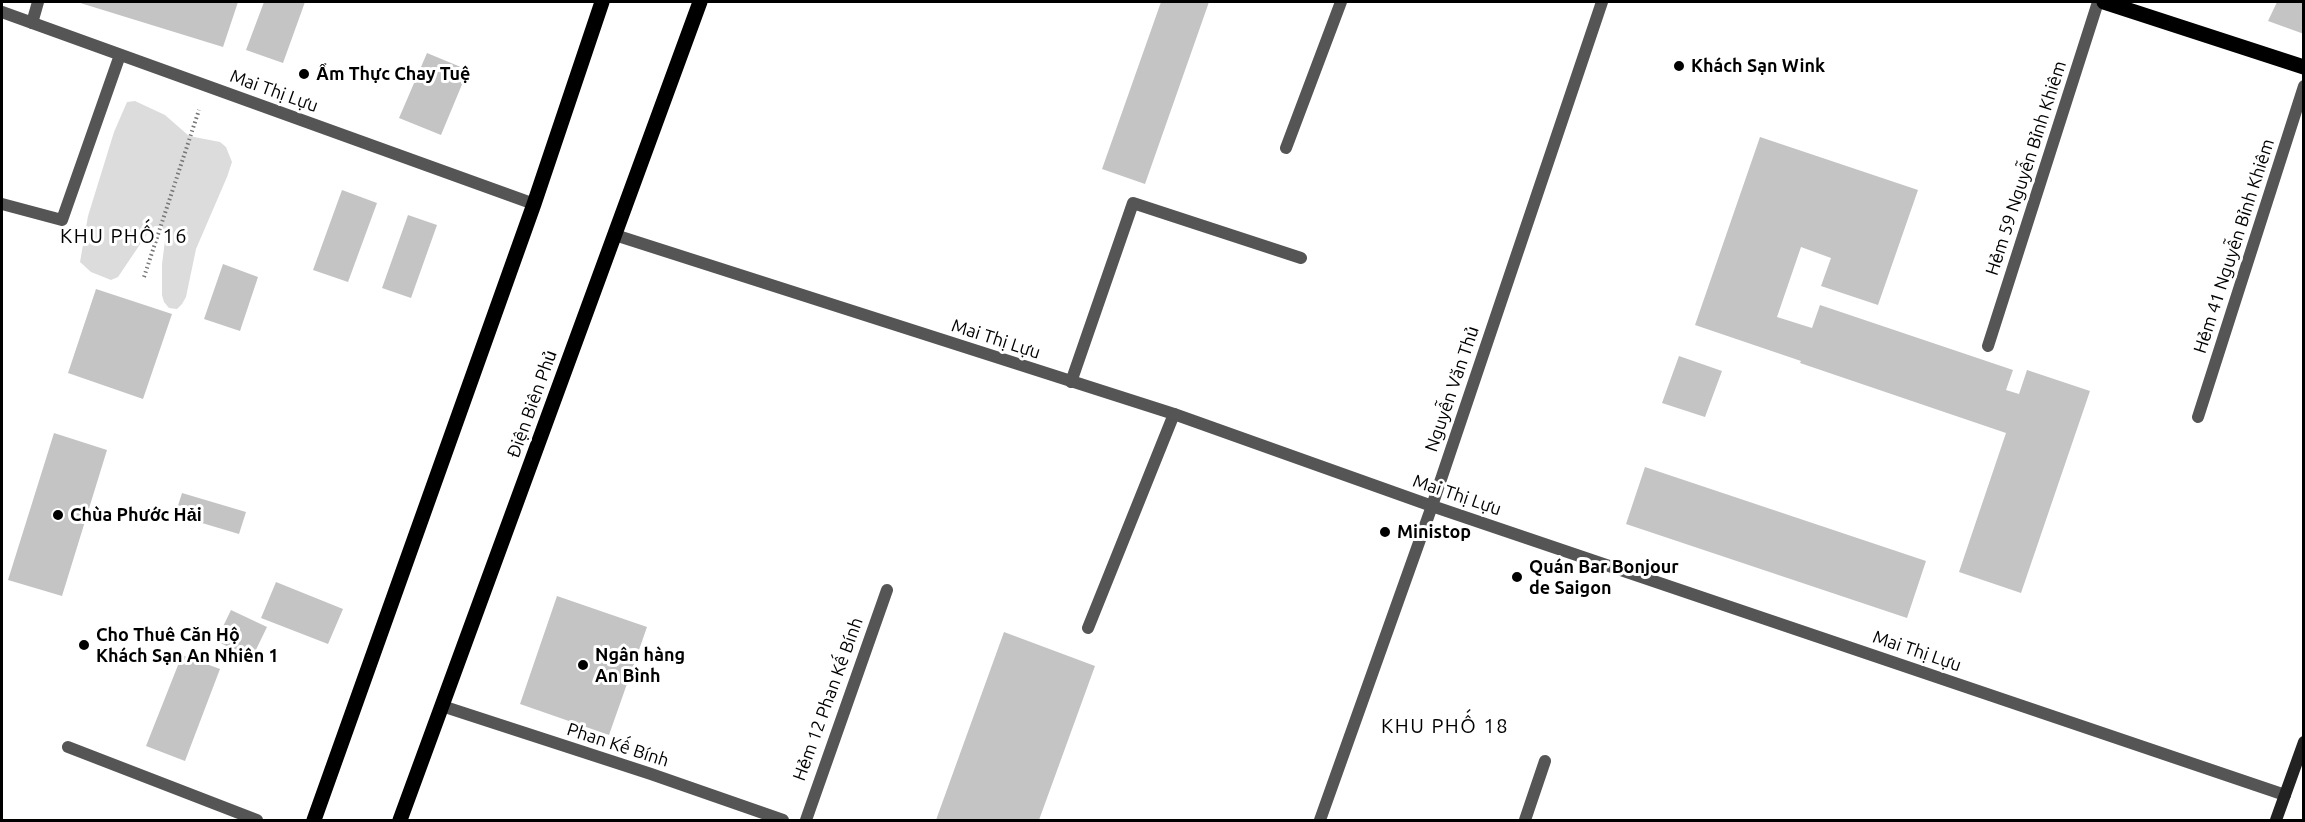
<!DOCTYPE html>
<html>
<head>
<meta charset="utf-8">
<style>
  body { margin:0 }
  #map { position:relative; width:2305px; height:822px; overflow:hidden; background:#fff; font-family:Ubuntu,sans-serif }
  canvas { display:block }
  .frame { position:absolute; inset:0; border:3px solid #000; pointer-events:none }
</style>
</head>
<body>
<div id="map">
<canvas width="2305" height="822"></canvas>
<div class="frame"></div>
</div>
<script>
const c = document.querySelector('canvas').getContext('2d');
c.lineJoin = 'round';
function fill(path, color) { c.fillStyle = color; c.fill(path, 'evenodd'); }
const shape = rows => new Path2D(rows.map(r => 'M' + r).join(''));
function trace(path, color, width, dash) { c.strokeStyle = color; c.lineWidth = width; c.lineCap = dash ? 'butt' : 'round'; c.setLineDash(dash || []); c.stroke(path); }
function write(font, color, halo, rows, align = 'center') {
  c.font = font + ' Ubuntu,sans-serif'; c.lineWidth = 6; c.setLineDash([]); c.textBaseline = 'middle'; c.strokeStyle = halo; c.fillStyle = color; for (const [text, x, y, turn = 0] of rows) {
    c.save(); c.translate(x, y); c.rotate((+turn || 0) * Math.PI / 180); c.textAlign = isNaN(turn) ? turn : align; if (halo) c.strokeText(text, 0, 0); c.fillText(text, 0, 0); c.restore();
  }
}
const green = shape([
  [135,101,165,115,189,136,220,142,226,147,232,162,227,177,196,249,186,297,182,304,177,309,169,308,164,302,162,295,162,264,166,233,162,226,155,226,149,231,118,277,111,280,91,272,80,262,88,216,114,132,127,102]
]);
const building = shape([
  [77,2,238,2,223,47],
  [264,2,305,2,283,63,246,50],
  [1161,2,1209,2,1145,184,1102,169],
  [2277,2,2304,2,2304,34,2268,21],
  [427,53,468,70,441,135,399,118],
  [1760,137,1918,190,1878,305,1821,286,1831,258,1801,247,1777,317,1812,328,1820,305,2013,370,2006,390,2019,394,2027,370,2090,391,2021,593,1959,572,2006,433,1800,363,1801,361,1695,325],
  [342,190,377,203,348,282,313,270],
  [408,215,437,225,411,298,382,288],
  [223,264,258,277,240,331,204,319],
  [96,289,172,314,143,399,68,373],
  [1679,356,1722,371,1705,417,1662,403],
  [54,433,107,450,62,596,8,580],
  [1645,467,1926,561,1907,618,1626,524],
  [182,493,246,512,239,534,175,515],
  [276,582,343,609,328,644,261,618],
  [557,596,647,627,609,735,520,704],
  [231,610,267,627,252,658,216,641],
  [1004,632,1095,666,1039,820,936,820],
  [182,655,220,669,185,761,146,746]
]);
const path = shape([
  [144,277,199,110]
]);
const lane = shape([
  [32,23,38,2],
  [1988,346,2098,2],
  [1071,382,1133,203,1301,258],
  [1088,628,1174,414],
  [68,747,257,820],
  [806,820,887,590]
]);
const street = shape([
  [2,12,534,204],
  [1286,148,1341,2],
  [2,204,62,220,120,55],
  [615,235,1174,414,1432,506,2285,795],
  [2198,417,2304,86],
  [442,706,651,774,783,820],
  [1320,820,1432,506,1602,2],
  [1525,820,1545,761]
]);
const secondary = shape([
  [2276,820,2304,742]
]);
const primary = shape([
  [2104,2,2304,67],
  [314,820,534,204,602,2],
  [400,820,700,2]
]);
const markers = [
  [1679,66,6,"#000"],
  [304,74,6,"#000"],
  [58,515,6,"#000"],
  [1385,532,6,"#000"],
  [1517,577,6,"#000"],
  [84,645,6,"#000"],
  [583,665,6,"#000"]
];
const poiNames = [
  ["Khách Sạn Wink",1691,66],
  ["Ẩm Thực Chay Tuệ",316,74],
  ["Chùa Phước Hải",70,515],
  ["Ministop",1397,532],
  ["Quán Bar Bonjour",1529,567],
  ["de Saigon",1529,588],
  ["Cho Thuê Căn Hộ",96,635],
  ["Khách Sạn An Nhiên 1",96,656],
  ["Ngân hàng",595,655],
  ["An Bình",595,676]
];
const streetNames = [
  ["Mai Thị Lựu",274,91,20],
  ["Hẻm 59 Nguyễn Bỉnh Khiêm",2026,168,-72],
  ["Hẻm 41 Nguyễn Bỉnh Khiêm",2234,246,-72],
  ["Mai Thị Lựu",996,339,18],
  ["Nguyễn Văn Thủ",1452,389,-71],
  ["Ðiện Biên Phủ",532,404,-70],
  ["Mai Thị Lựu",1457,495,19],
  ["Mai Thị Lựu",1917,651,19],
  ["Hẻm 12 Phan Kế Bính",828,699,-70],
  ["Phan Kế Bính",618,745,18]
];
const neighbourhoodNames = [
  ["KHU PHỐ 16",124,236],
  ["KHU PHỐ 18",1445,726]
];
fill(green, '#dcdcdc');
fill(building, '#c4c4c4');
trace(path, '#777', 4, [1.5, 3]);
trace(lane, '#555', 12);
trace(street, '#555', 12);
trace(secondary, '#222', 12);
trace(primary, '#000', 15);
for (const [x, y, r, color] of markers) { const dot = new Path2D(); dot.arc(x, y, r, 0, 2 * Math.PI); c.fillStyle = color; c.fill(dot); trace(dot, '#fff', 2); }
write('bold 18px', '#000', '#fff', poiNames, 'left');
write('18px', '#000', '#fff', streetNames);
c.letterSpacing = '1.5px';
write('20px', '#000', '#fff', neighbourhoodNames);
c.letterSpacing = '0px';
</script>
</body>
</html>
